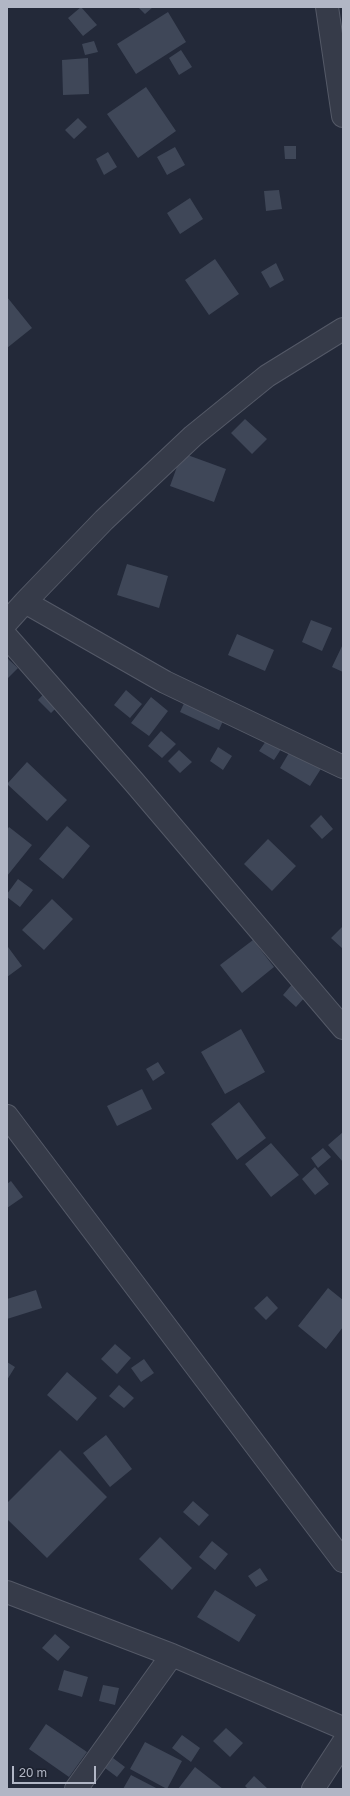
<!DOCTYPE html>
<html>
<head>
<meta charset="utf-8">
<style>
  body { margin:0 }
  #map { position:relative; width:350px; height:1796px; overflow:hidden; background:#232939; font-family:"Golos Text",sans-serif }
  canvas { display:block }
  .frame { position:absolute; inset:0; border:8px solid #b1b6c5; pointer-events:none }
  .scale { position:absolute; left:12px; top:1766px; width:84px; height:18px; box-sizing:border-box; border:2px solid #b1b6c5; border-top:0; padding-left:5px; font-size:12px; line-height:14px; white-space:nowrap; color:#b1b6c5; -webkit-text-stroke:3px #1c212e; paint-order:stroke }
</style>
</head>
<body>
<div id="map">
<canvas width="350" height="1796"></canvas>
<div class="frame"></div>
<div class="scale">20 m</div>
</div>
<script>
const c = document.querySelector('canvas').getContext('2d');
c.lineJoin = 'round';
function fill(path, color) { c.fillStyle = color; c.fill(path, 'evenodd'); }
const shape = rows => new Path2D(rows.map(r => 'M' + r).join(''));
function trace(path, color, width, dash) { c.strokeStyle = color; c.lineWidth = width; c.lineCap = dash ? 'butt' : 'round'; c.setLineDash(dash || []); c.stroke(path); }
const building = shape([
  [81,7,97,25,83,36,68,18],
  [138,7,153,7,145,14],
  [168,12,186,42,136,74,117,44],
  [94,41,98,52,85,55,82,44],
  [181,50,192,67,179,75,169,58],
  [88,58,89,94,63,95,62,60],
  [146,87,176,131,138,158,107,114],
  [78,118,87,127,74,139,65,130],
  [284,146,296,146,296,159,285,159],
  [175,147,185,165,167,175,157,157],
  [108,152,117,167,104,175,96,159],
  [279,190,282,209,266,211,264,191],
  [190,198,203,219,180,234,167,213],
  [215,259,239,294,209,315,185,280],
  [276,263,284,280,270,288,261,272],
  [7,297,32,328,7,348],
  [245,419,267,439,252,454,231,433],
  [182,453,226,469,214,502,170,486],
  [127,564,168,576,159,608,117,595],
  [311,620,332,628,322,651,302,642],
  [237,634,274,650,265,671,228,655],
  [343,644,343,672,332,667],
  [7,658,18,668,7,679],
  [51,686,64,700,51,713,38,700],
  [191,688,230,705,219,730,180,712],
  [126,690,142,704,130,718,114,705],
  [151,697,168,711,149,736,131,723],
  [161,731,176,744,162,758,148,746],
  [271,734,285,743,274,760,259,751],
  [293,746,324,764,310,786,280,768],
  [218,747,232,756,223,770,210,761],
  [179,750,192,762,180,773,168,761],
  [27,762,67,800,47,821,7,784],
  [321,815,333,829,322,839,310,826],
  [67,826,90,846,63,879,39,859],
  [9,827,32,845,7,876,7,830],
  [268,839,296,866,272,891,244,864],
  [18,879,33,890,20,907,7,897,7,894],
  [52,899,73,919,44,950,22,930],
  [343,926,343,949,331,938],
  [253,940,274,967,242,993,220,965],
  [8,947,22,966,7,977,7,948],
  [294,982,307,995,296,1007,283,995],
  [241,1029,265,1072,225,1094,201,1052],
  [158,1062,165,1073,153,1081,146,1069],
  [142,1089,152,1109,117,1126,107,1106],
  [239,1102,266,1138,237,1160,211,1124],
  [343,1132,343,1162,328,1145],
  [271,1143,299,1175,271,1197,245,1164],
  [323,1148,331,1157,318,1168,311,1158],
  [315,1167,329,1184,315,1195,302,1179],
  [11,1181,23,1197,7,1208,7,1184],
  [328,1288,343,1300,343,1327,326,1349,298,1326],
  [36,1290,42,1308,7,1319,7,1299],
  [267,1296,278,1308,266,1320,254,1308],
  [115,1344,131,1358,117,1374,101,1359],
  [144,1359,154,1373,141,1382,131,1368],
  [7,1362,15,1367,7,1380],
  [67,1372,97,1398,77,1421,47,1395],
  [119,1385,134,1398,124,1408,109,1396],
  [106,1435,132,1469,110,1487,83,1453],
  [60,1450,107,1497,47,1558,7,1519,7,1503],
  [193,1501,209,1515,199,1526,183,1512],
  [160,1537,192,1568,172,1590,139,1559],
  [212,1541,228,1554,215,1570,199,1557],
  [260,1568,268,1580,256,1587,248,1576],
  [215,1590,256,1615,239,1642,197,1617],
  [55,1634,70,1647,58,1661,42,1648],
  [64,1670,88,1677,82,1697,58,1690],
  [103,1685,119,1688,115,1705,99,1701],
  [46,1724,87,1752,69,1777,29,1749],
  [226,1728,243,1743,230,1757,213,1741],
  [182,1735,200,1748,191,1762,172,1748],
  [145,1742,182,1761,167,1789,130,1769],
  [113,1758,125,1767,117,1777,105,1768],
  [195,1767,223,1789,178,1789],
  [131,1775,158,1789,123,1789],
  [254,1776,268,1789,248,1789,245,1786]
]);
const minor = shape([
  [327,7,343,116],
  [25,602,165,682,343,767],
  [7,622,25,602,104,520,193,436,267,376,343,329],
  [7,637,134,782,343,1028],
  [7,1116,343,1561],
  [7,1592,172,1655,343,1728],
  [76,1789,172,1655],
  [313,1789,343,1743]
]);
fill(building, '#3f4758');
trace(minor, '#545967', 24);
trace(minor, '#363b49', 22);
</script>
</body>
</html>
